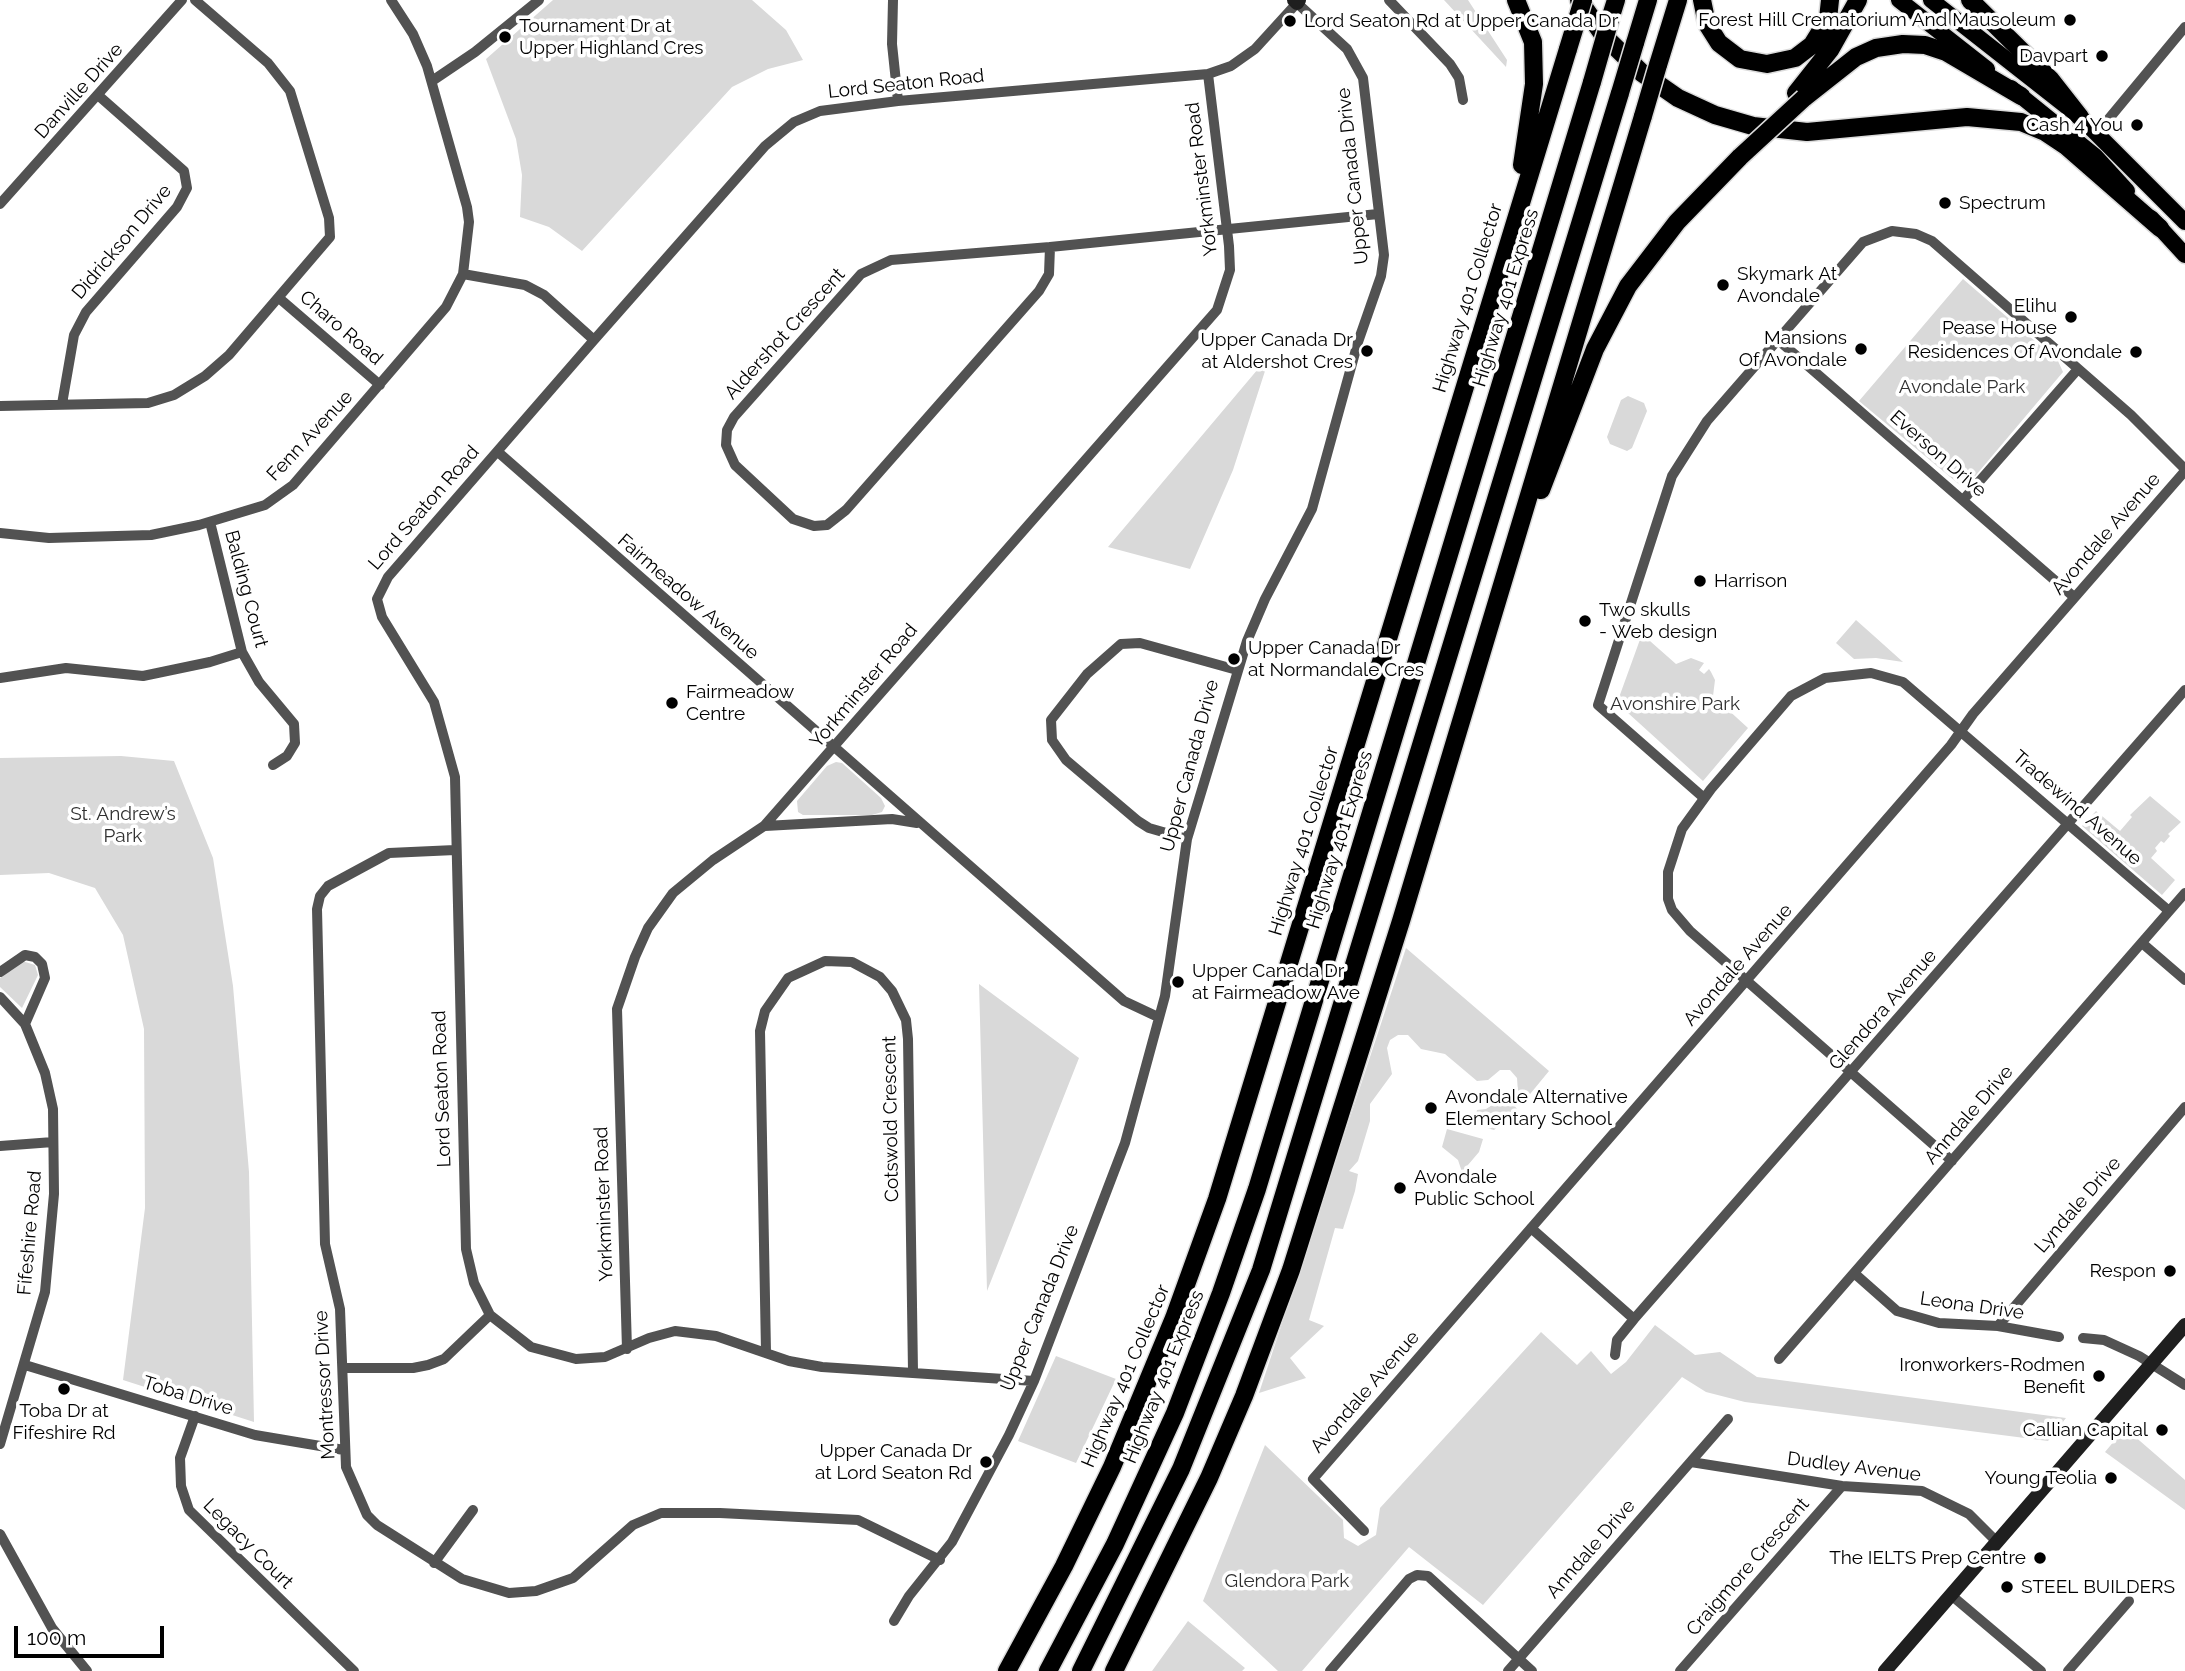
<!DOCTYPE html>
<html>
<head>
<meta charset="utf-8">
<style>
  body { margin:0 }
  #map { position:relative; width:2185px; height:1671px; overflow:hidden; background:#fff; font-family:Raleway,sans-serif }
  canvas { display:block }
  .scale { position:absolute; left:14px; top:1626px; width:150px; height:32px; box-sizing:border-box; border:4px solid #000; border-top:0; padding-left:9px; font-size:21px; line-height:24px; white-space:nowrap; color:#000; -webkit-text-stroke:5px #fff; paint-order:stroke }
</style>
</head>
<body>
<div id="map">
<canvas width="2185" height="1671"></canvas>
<div class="scale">100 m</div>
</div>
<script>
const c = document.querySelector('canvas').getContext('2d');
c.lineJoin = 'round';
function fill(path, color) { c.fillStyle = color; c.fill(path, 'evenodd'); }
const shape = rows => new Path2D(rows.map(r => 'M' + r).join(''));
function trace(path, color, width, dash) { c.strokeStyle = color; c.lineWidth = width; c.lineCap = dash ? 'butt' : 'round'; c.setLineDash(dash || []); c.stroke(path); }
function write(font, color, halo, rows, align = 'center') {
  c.font = font + ' Raleway,sans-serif'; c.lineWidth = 7; c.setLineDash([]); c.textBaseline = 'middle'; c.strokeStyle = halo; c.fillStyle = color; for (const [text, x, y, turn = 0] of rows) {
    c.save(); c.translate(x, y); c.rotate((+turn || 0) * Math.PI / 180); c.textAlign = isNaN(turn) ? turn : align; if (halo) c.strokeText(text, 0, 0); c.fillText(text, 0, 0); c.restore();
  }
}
const green = shape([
  [553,0,752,0,786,30,803,60,768,69,732,87,582,251,549,227,520,217,522,175,516,139,486,59],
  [1444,0,1468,0,1507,60,1506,67],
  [1963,279,2058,361,2063,372,1971,481,1961,486,1859,401],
  [1258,369,1265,371,1233,470,1190,569,1108,547],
  [1628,396,1644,403,1647,411,1632,448,1627,451,1610,444,1607,437,1621,400],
  [1856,620,1874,636,1903,662,1876,658,1854,659,1836,643],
  [1642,634,1676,664,1691,658,1704,663,1699,670,1704,674,1709,669,1711,672,1715,680,1713,696,1748,728,1703,781,1617,703],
  [121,756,174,761,213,858,233,986,249,1172,254,1422,123,1380,145,1208,144,1029,123,935,95,888,49,873,0,875,0,758],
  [836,762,842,763,881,798,885,806,882,812,872,815,803,815,798,812,797,801,827,766],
  [2150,796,2181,822,2168,834,2170,836,2164,843,2161,841,2155,848,2157,851,2151,858,2175,880,2162,895,2082,826,2096,811,2120,831,2132,817,2130,815],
  [1406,948,1549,1071,1526,1099,1518,1092,1517,1078,1510,1070,1500,1070,1488,1080,1477,1081,1445,1054,1421,1049,1408,1035,1398,1035,1390,1040,1387,1048,1392,1074,1370,1104,1370,1121,1358,1161,1349,1171,1358,1174,1355,1191,1343,1229,1335,1228,1309,1320,1324,1326,1290,1358,1306,1378,1259,1393],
  [22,961,35,965,38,975,22,1008,0,987,0,978],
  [979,984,1079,1058,987,1291,980,1020],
  [1503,1098,1510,1100,1517,1109,1494,1130,1480,1126,1481,1120,1475,1118,1477,1110,1486,1109],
  [1447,1129,1483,1139,1479,1152,1462,1172,1458,1160,1442,1147],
  [1655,1325,1695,1355,1720,1352,1757,1377,2066,1418,2048,1441,1745,1402,1706,1392,1682,1377,1483,1605,1409,1547,1302,1671,1278,1671,1203,1601,1265,1445,1343,1520,1344,1538,1358,1546,1376,1535,1380,1508,1541,1332,1577,1365,1591,1351,1611,1374,1626,1362],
  [1056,1356,1116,1379,1076,1463,1018,1441],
  [2125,1428,2185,1480,2185,1510,2105,1452],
  [1188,1621,1245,1668,1242,1671,1152,1671]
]);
const street = shape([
  [893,0,892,44,898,101],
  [1389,0,1450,64,1459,78,1463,100],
  [432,81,475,52,539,0],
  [2097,133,2185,27],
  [0,204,182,0],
  [1050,247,891,260,861,274,734,417,727,430,726,445,735,465,793,519,814,526,827,525,846,510,1039,291,1049,274,1050,247,1378,214],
  [463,274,525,285,544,295,594,340],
  [279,298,380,385],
  [1777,339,2074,597],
  [62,404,74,335,86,312,177,207,187,188,184,171,99,96],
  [0,406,148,403,174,395,205,376,229,355,330,237,329,218,290,91,268,63,195,0],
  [498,452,1124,1001,1158,1017],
  [1963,500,2078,369],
  [210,522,242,652,259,682,294,724,295,743,287,756,273,765],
  [0,533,49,538,151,535,199,525,265,505,293,485,446,307,463,274,469,222,467,207,427,66,413,34,391,0],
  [0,678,66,668,143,676,210,662,242,652],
  [1704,798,1598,705,1672,476,1707,421,1863,242,1892,231,1916,234,1932,241,2131,415,2185,469],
  [765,826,892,819,917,823],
  [1187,839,1149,828,1138,821,1066,760,1052,740,1051,720,1087,674,1121,644,1140,643,1237,670],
  [455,850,389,853,328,886,320,896,317,909,325,1244,340,1309,346,1467,367,1515,377,1525,462,1579,509,1593,536,1591,573,1578,633,1525,661,1513,720,1513,858,1520,940,1560],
  [2142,943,2185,980],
  [0,972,25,955,35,957,42,964,45,978,25,1024],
  [0,997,25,1024,45,1073,53,1109,54,1194,45,1292,0,1444],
  [0,1146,53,1142],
  [1952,1161,1690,931,1672,910,1668,899,1668,872,1682,829,1711,789,1791,696,1825,678,1871,673,1903,682,2169,911],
  [1531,1228,1634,1319],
  [1854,1273,1897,1311,1939,1323,1998,1326,2059,1337],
  [1998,1326,2185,1107],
  [2083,1338,2104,1340,2139,1356,2185,1385],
  [627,1349,617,1009,635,957,648,928,673,893,713,860,764,826,1217,310,1230,270,1229,246,1208,74],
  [766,1352,760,1031,765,1011,788,978,825,961,852,962,880,977,892,991,906,1020,908,1039,913,1371],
  [1615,1355,1617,1340,1634,1319,2185,690],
  [1779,1359,2185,893],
  [25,1365,255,1435,344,1450],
  [344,1368,413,1368,428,1365,444,1359,490,1315],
  [195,1416,180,1458,181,1486,189,1510,354,1671],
  [1691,1462,1842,1486,1922,1491,1969,1514,1997,1542],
  [1364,1531,1313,1479,1951,745,1973,714,2185,471],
  [0,1534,52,1628,87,1671],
  [434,1563,473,1510],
  [1951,1595,2041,1671],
  [894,1621,909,1596,952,1542,1009,1435,1034,1381,1125,1143,1165,996,1187,839,1247,641,1265,599,1312,509,1358,342,1381,276,1384,255,1363,78,1347,49,1297,3,1255,49,1231,66,1208,74,898,101,820,111,794,122,765,146,594,340,388,577,377,599,382,617,434,702,455,777,466,1249,474,1283,490,1315,531,1347,576,1359,605,1357,649,1338,675,1331,716,1336,789,1361,822,1367,1034,1381],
  [1330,1671,1409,1579,1417,1575,1428,1576,1532,1671],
  [1508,1671,1728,1419],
  [1680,1671,1842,1486],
  [2068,1671,2129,1601]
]);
const secondary = shape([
  [1294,0,1297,3,1299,0],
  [1885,1671,2185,1325]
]);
const primary = shape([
  [1899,0,1987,69],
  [1931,0,2080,117,2185,222],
  [2011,88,2095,156,2127,191],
  [2151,218,2185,255]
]);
const highway = shape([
  [1516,0,1533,42,1534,84,1522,165],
  [1579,0,1604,36,1642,73,1678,98,1715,115,1753,126,1807,132,1967,117,2021,122,2045,132,2066,146,2160,228],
  [1702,0,1707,24,1719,43,1740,59,1767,64,1795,58,1812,45,1828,19,1830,0],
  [1970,0,2051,80,2080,117],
  [1611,16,1616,0],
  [1635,43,1648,0],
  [1658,65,1678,0],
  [1796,93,1830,50,1858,0],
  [1804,98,1856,57,1876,48,1903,44,1925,45,1946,52,2021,96],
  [1541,490,1595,349,1628,286,1677,222,1740,157],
  [1007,1671,1064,1566,1112,1467,1174,1318,1217,1199,1568,49],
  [1048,1671,1115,1544,1175,1413,1221,1293,1257,1189,1592,82],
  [1081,1671,1181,1469,1261,1270,1620,93],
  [1114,1671,1209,1478,1244,1396,1291,1270,1401,921,1643,116]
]);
const highwayBridge = shape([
  [1568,49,1583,0],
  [1592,82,1611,16],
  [1620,93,1635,43],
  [1643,116,1658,65],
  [1740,157,1804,98]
]);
const markers = [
  [2070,20,7,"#000"],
  [1290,21,7,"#000"],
  [505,37,7,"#000"],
  [2102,56,7,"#000"],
  [2137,125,7,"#000"],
  [1945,203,7,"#000"],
  [1723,285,7,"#000"],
  [2071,317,7,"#000"],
  [1861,349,7,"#000"],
  [1367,351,7,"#000"],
  [2136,352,7,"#000"],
  [1700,581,7,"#000"],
  [1585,621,7,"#000"],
  [1234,659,7,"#000"],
  [672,703,7,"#000"],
  [1178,982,7,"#000"],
  [1431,1108,7,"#000"],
  [1400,1188,7,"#000"],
  [2170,1271,7,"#000"],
  [2099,1376,7,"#000"],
  [64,1389,7,"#000"],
  [2162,1430,7,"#000"],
  [986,1462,7,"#000"],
  [2111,1478,7,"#000"],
  [2040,1558,7,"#000"],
  [2007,1587,7,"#000"]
];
const poiNames = [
  ["Forest Hill Crematorium And Mausoleum",2056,20],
  ["Lord Seaton Rd at Upper Canada Dr",1304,21,"left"],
  ["Tournament Dr at",519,26,"left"],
  ["Upper Highland Cres",519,48,"left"],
  ["Davpart",2088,56],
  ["Cash 4 You",2123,125],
  ["Spectrum",1959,203,"left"],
  ["Skymark At",1737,274,"left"],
  ["Avondale",1737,296,"left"],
  ["Elihu",2057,306],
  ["Pease House",2057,328],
  ["Mansions",1847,338],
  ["Of Avondale",1847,360],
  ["Upper Canada Dr",1353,340],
  ["at Aldershot Cres",1353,362],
  ["Residences Of Avondale",2122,352],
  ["Harrison",1714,581,"left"],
  ["Two skulls",1599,610,"left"],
  ["- Web design",1599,632,"left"],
  ["Upper Canada Dr",1248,648,"left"],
  ["at Normandale Cres",1248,670,"left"],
  ["Fairmeadow",686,692,"left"],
  ["Centre",686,714,"left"],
  ["Upper Canada Dr",1192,971,"left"],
  ["at Fairmeadow Ave",1192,993,"left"],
  ["Avondale Alternative",1445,1097,"left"],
  ["Elementary School",1445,1119,"left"],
  ["Avondale",1414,1177,"left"],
  ["Public School",1414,1199,"left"],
  ["Respon",2156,1271],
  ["Ironworkers-Rodmen",2085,1365],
  ["Benefit",2085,1387],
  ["Toba Dr at",64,1411,"center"],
  ["Fifeshire Rd",64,1433,"center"],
  ["Callian Capital",2148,1430],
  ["Upper Canada Dr",972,1451],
  ["at Lord Seaton Rd",972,1473],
  ["Young Teolia",2097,1478],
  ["The IELTS Prep Centre",2026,1558],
  ["STEEL BUILDERS",2021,1587,"left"]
];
const streetNames = [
  ["Lord Seaton Road",906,84,-6],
  ["Danville Drive",79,91,-48],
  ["Upper Canada Drive",1353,176,-96],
  ["Yorkminster Road",1202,179,-97],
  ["Didrickson Drive",122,242,-50],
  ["Highway 401 Collector",1468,298,-73],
  ["Highway 401 Express",1506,298,-73],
  ["Charo Road",341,328,41],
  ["Aldershot Crescent",785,334,-48],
  ["Fenn Avenue",310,436,-47],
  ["Everson Drive",1938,454,41],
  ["Lord Seaton Road",424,508,-49],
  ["Avondale Avenue",2106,534,-49],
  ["Balding Court",246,589,75],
  ["Fairmeadow Avenue",688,597,41],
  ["Yorkminster Road",864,686,-50],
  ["Upper Canada Drive",1190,766,-75],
  ["Tradewind Avenue",2077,808,41],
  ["Highway 401 Express",1340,840,-73],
  ["Highway 401 Collector",1304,841,-73],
  ["Avondale Avenue",1738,965,-49],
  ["Glendora Avenue",1883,1010,-49],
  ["Lord Seaton Road",442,1089,-92],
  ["Anndale Drive",1969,1115,-49],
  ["Cotswold Crescent",891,1119,-91],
  ["Yorkminster Road",604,1204,-92],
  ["Lyndale Drive",2078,1205,-49],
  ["Fifeshire Road",30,1233,-85],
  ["Leona Drive",1972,1306,8],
  ["Upper Canada Drive",1040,1308,-68],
  ["Highway 401 Collector",1126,1376,-67],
  ["Highway 401 Express",1164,1377,-68],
  ["Montressor Drive",325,1385,-93],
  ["Avondale Avenue",1365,1392,-49],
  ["Toba Drive",188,1396,17],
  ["Dudley Avenue",1854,1467,7],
  ["Legacy Court",248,1544,45],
  ["Anndale Drive",1591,1549,-49],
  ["Craigmore Crescent",1748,1567,-49]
];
const parkNames = [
  ["Avondale Park",1962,387],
  ["Avonshire Park",1675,704],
  ["St. Andrew’s",123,814],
  ["Park",123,836],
  ["Glendora Park",1287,1581]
];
fill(green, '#d9d9d9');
trace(primary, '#dbdbdb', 19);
trace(highway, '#dbdbdb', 21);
trace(street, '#525252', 10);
trace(secondary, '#1f1f1f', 14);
trace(primary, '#000', 16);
trace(highway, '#000', 18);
trace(highwayBridge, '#dbdbdb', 21, []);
trace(highwayBridge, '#000', 18);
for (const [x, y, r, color] of markers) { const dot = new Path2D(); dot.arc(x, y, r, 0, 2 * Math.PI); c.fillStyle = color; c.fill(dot); trace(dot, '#fff', 2.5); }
write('19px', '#000', '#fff', poiNames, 'right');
write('19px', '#000', '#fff', streetNames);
write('19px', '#303030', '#fff', parkNames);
</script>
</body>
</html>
